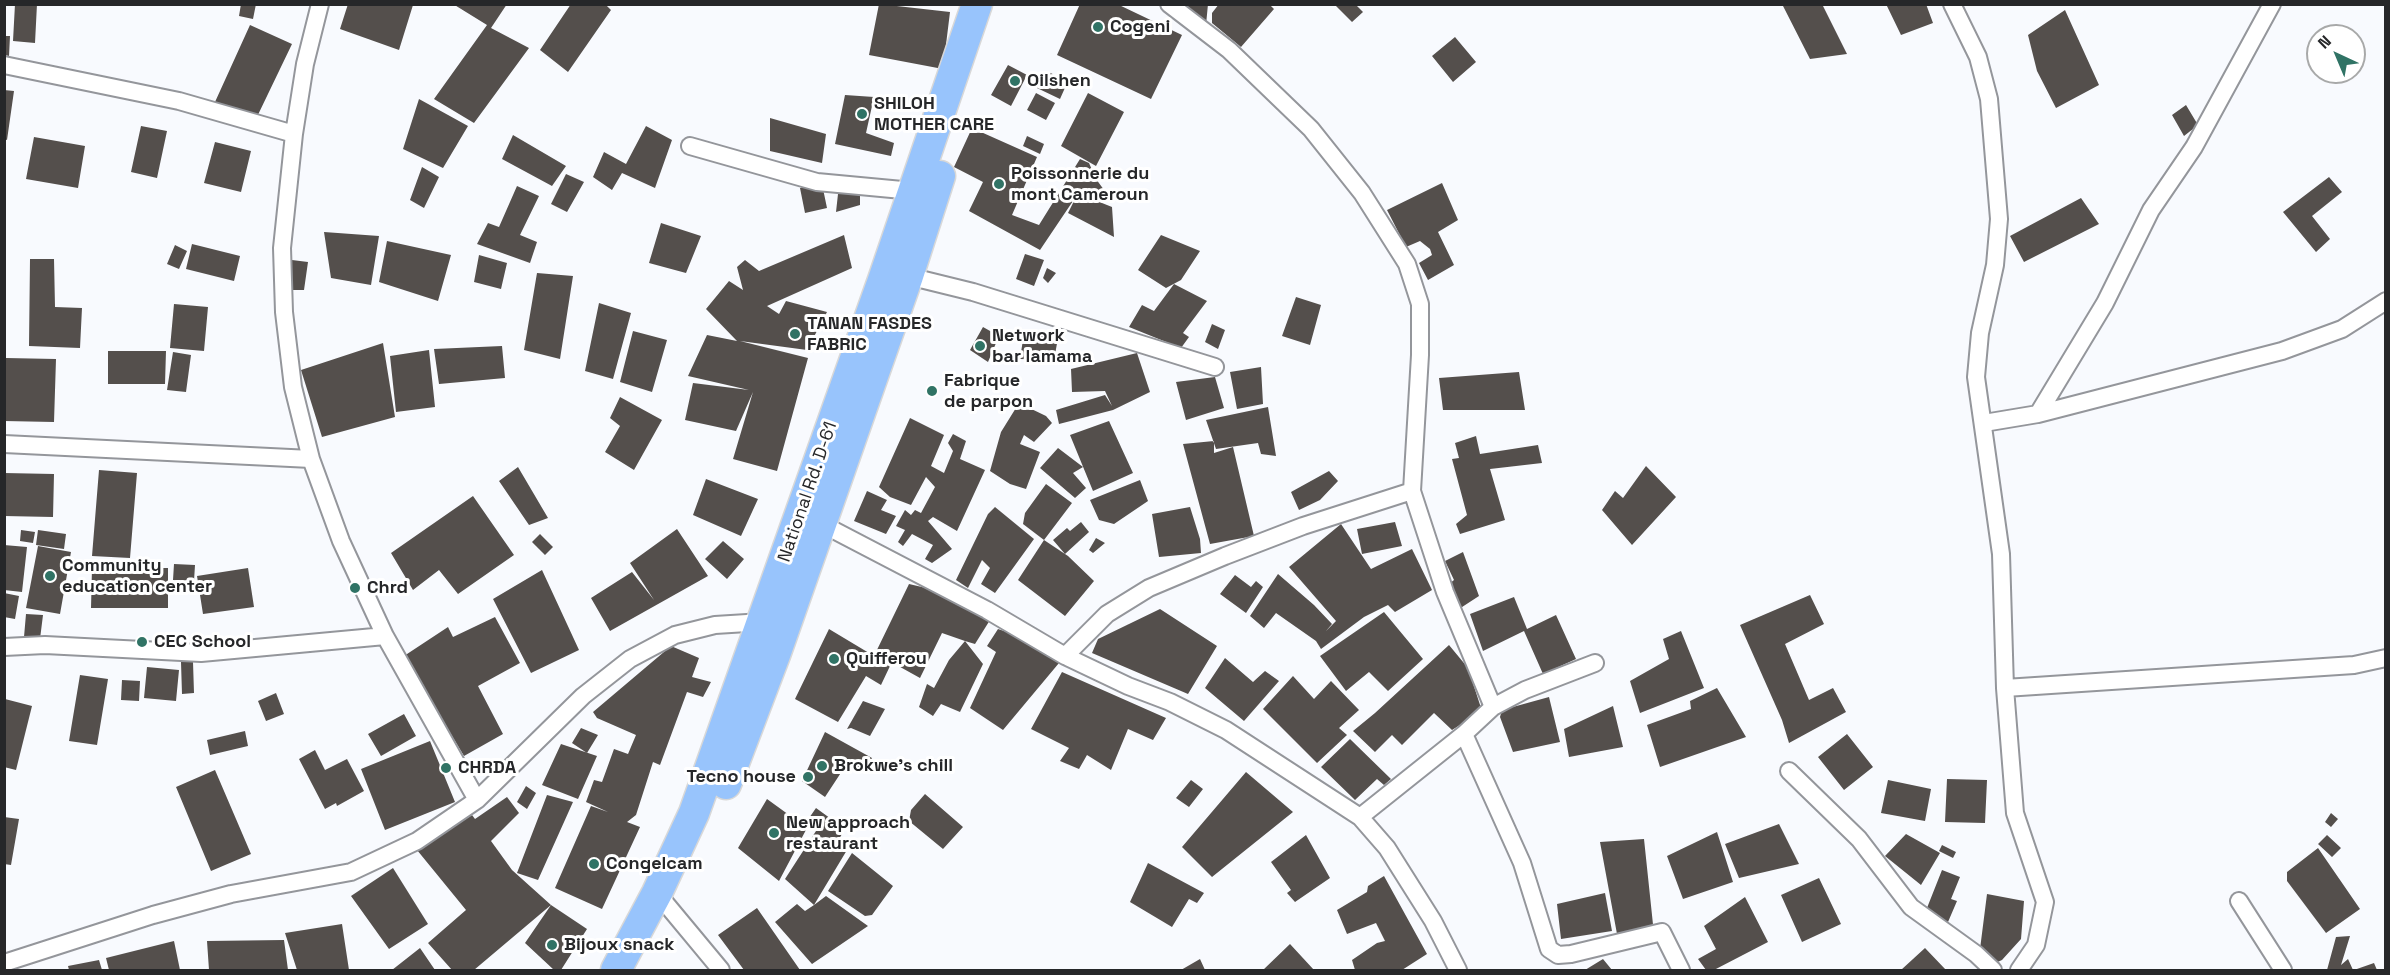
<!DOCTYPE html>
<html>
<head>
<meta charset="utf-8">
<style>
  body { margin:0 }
  #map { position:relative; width:2390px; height:975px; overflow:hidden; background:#f8fafe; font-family:"Space Grotesk",sans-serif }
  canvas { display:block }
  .frame { position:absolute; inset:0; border:6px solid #262729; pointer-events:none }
  .north { position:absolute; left:2306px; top:24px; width:60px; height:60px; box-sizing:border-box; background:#fff; border:2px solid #a8a9a9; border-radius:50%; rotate:316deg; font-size:16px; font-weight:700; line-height:24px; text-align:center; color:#262729 }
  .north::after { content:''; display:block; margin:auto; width:21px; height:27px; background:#307365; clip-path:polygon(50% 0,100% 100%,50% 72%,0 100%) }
</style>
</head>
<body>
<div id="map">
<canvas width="2390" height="975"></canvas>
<div class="frame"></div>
<div class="north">N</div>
</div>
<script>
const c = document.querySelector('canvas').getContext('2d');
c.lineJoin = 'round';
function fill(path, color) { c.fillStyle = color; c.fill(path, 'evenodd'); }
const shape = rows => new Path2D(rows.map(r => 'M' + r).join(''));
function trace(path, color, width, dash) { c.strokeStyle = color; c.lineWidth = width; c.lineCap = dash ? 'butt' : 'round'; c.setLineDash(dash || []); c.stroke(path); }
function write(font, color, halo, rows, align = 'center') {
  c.font = font + ' "Space Grotesk",sans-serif'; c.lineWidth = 6; c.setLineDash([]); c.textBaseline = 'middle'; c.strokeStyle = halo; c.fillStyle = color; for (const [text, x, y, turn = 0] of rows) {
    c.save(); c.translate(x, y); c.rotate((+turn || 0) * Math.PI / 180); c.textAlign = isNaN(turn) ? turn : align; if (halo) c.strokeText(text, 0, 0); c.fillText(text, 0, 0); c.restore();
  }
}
const building = shape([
  [15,4,37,4,35,43,13,41],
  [241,4,256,4,253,19,239,16],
  [348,4,413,5,399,50,340,29],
  [453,4,507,4,491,28,529,48,474,123,434,99,487,25],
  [571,4,605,4,611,10,568,72,540,50],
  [879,4,950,12,943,69,869,55],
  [1080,4,1117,4,1182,35,1151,99,1057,55],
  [1179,4,1208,4,1206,25],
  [1219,4,1269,4,1274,9,1241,47,1212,23,1212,13],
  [1334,4,1355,4,1363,12,1352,22],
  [1782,4,1822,4,1847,54,1810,59],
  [1886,4,1926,4,1933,23,1901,35],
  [2065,10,2099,85,2056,108,2037,71,2028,35],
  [250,25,292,44,255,121,215,102],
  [4,36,10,36,9,56,4,55],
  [1455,37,1476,62,1453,82,1432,56],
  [1008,65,1027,75,1011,106,991,95],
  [1046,71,1068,81,1060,99,1037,88],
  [4,90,14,91,7,140,4,139],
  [1036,93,1055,103,1046,120,1027,110],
  [1088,93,1124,112,1096,166,1061,146],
  [845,95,874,97,866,133,894,143,891,156,835,144],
  [419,99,468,126,443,168,403,149],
  [2186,105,2198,125,2184,136,2172,115],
  [770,118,826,134,822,163,770,151],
  [141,126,167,131,157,178,131,172],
  [646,126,672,140,655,188,622,173,612,190,593,177,604,152,626,164],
  [972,128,1037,157,1012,215,1039,225,1080,159,1089,163,1096,179,1107,194,1102,203,1112,207,1114,237,1068,213,1077,195,1040,250,969,211,983,182,954,167],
  [513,135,566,166,552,186,502,159],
  [1027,136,1044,144,1040,154,1023,146],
  [34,137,85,146,78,188,26,179],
  [215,142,251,151,241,192,204,183],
  [422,167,439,177,424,208,410,200],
  [566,174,584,182,567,212,551,204],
  [2329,177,2342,192,2312,216,2330,239,2316,252,2283,212],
  [1442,183,1458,220,1438,232,1454,265,1428,280,1419,263,1432,255,1430,249,1420,241,1406,247,1387,210],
  [822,184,827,208,805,213,800,188],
  [517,186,539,196,520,235,537,242,530,263,477,244,488,223,499,227],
  [860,190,860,205,836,212,838,194],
  [2081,198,2099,224,2024,262,2010,236],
  [661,223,701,236,686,273,649,263],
  [324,232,379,236,371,285,331,278],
  [844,235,852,268,767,306,779,314,786,301,827,312,807,350,740,341,808,358,777,471,733,459,753,392,736,431,685,420,693,383,749,390,688,376,707,335,737,341,706,309,729,281,743,290,737,267,745,260,759,271],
  [1161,235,1200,251,1181,280,1166,288,1138,270],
  [387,241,451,255,438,301,379,282],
  [192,244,240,256,234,281,186,269],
  [175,245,187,251,179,269,167,264],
  [1025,254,1044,260,1034,286,1016,279],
  [479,255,507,263,501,289,474,282],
  [30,259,54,259,55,307,82,308,80,348,29,346],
  [292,260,308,262,304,290,288,290],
  [1047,268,1056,273,1048,283,1043,278],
  [537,273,573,276,560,359,524,350],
  [1174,284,1207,301,1183,333,1189,337,1181,348,1129,327,1142,305,1154,311],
  [1296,297,1321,305,1310,345,1282,336],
  [599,303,631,313,613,379,585,371],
  [174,304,208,307,204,351,170,348],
  [1212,324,1225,330,1218,349,1205,342],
  [983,327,999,336,988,362,970,350],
  [633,331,667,340,652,392,620,382],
  [1024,333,1058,338,1054,360,1020,359],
  [383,343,395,417,322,437,301,370],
  [502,346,505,378,439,384,434,349],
  [429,350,435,407,396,412,390,356],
  [108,351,166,351,165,384,108,384],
  [173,352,191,355,186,392,167,390],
  [1137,353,1150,392,1113,410,1059,424,1056,410,1105,395,1112,406,1105,391,1072,392,1071,369],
  [6,358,56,359,54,422,4,421],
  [1261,367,1263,404,1237,409,1230,372],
  [1519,372,1525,410,1443,410,1439,378],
  [1215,377,1224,408,1186,420,1176,382],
  [620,397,662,420,634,470,605,452,620,426,610,418],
  [1019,403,1046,416,1052,423,1034,442,1024,435,1020,444,1040,452,1026,489,1010,484,990,471,1001,432],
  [1268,407,1276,456,1261,454,1258,443,1216,449,1206,420],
  [910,418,944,435,931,466,944,473,953,451,948,443,953,434,966,441,960,459,985,470,957,531,933,517,928,521,952,549,932,563,925,559,933,545,912,534,903,546,898,542,905,530,896,526,905,510,911,515,915,510,921,513,935,487,926,477,911,505,890,497,879,487],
  [1109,421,1133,473,1093,491,1070,435],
  [1476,436,1480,454,1538,445,1542,463,1490,469,1505,520,1460,534,1456,524,1467,515,1452,459,1459,458,1455,443],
  [1214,441,1214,453,1233,447,1254,536,1210,544,1183,444],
  [1058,448,1083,467,1073,473,1086,488,1075,498,1040,468],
  [1646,466,1676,497,1632,545,1602,510,1615,491,1623,498],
  [518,467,548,518,529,525,499,481],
  [99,470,137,473,130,558,92,556],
  [1329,471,1338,481,1320,500,1299,510,1291,492],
  [4,473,54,474,53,517,4,516],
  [706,479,758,499,741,536,693,515],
  [1140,480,1148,501,1114,524,1099,520,1090,500],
  [1046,484,1072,503,1044,540,1023,524,1025,513],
  [867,491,887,500,881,510,896,516,886,534,854,521],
  [473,496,514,555,458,594,439,570,413,590,391,553],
  [995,507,1034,539,995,593,981,584,990,568,982,560,968,588,956,580,988,514],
  [1190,507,1200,539,1201,553,1159,557,1152,514],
  [1081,522,1089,532,1065,554,1053,540,1067,528,1070,531],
  [1395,522,1402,546,1362,554,1357,529],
  [1341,524,1371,569,1412,549,1432,590,1395,612,1388,605,1364,617,1321,649,1316,641,1276,613,1264,628,1250,616,1278,574,1314,605,1332,624,1326,631,1336,621,1289,567],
  [677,529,708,576,610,631,591,598,632,572,654,600,630,563],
  [21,530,35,532,33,543,20,541],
  [38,530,66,534,64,549,36,545],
  [540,534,553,547,545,555,532,542],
  [1096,538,1105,543,1093,553,1089,550],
  [1044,540,1068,556,1094,581,1065,616,1018,580],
  [723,541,744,559,727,579,705,559],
  [4,545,27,547,22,592,4,590],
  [38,546,71,552,60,614,26,608],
  [1463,552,1479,596,1459,609,1449,584,1454,580,1445,561],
  [174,564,195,565,194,581,173,580],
  [92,568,168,568,168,608,91,608],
  [248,568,254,607,203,614,197,576],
  [542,570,579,650,531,673,493,599],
  [1235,575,1251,587,1256,581,1263,587,1246,613,1220,594],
  [909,584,939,591,990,620,975,644,965,641,983,664,960,712,941,704,933,716,919,707,927,684,934,688,949,660,965,641,942,633,920,678,893,663,874,656,890,666,881,685,866,676,838,722,795,699,829,629,874,656],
  [4,593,19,596,15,619,4,617],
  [1810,595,1824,624,1785,644,1809,700,1833,688,1846,712,1789,743,1782,720,1740,625],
  [1514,597,1527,629,1556,615,1576,659,1543,674,1524,631,1483,651,1470,614],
  [1160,609,1217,646,1188,694,1092,653,1098,639],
  [1384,612,1423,659,1388,691,1369,672,1346,691,1320,656],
  [26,614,43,615,40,639,24,637],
  [495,617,520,663,478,686,503,734,464,756,404,656,448,627,453,637],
  [998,629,1007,632,1059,663,1003,730,970,708,996,652,987,646],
  [1681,631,1704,688,1640,713,1630,681,1669,659,1663,639],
  [1449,645,1468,668,1482,711,1452,730,1434,713,1402,745,1392,735,1375,752,1353,731,1375,713],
  [671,646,699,658,692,677,711,682,703,697,687,692,660,765,653,762,636,815,627,822,640,827,602,909,555,888,591,806,608,812,586,802,594,780,602,782,614,749,628,754,636,735,597,718,593,712],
  [1225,658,1253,682,1265,671,1279,681,1244,721,1205,688],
  [181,662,193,662,194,693,182,694],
  [147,667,179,670,176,701,144,698],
  [1062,672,1166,718,1153,740,1128,729,1111,770,1087,755,1079,769,1060,761,1069,748,1031,729],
  [80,675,108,679,97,745,69,741],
  [1293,676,1314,699,1331,681,1359,710,1339,728,1347,735,1317,763,1263,709],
  [122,680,140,681,139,701,121,700],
  [1717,688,1746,737,1660,767,1647,725,1691,709,1690,701],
  [276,693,284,714,266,721,258,701],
  [1549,697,1560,742,1513,752,1500,717,1502,710],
  [5,699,32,706,16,770,4,767],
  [863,701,885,709,870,736,851,728,847,729],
  [1613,706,1623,747,1569,757,1564,729],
  [404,714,416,736,381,756,368,734],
  [581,728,598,735,587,753,572,743],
  [245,731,248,746,210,755,207,740],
  [825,732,872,758,864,772,848,762,825,797,802,781],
  [1847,734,1873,767,1844,790,1818,757],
  [1350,739,1391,779,1384,785,1377,779,1355,800,1321,767],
  [430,741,455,802,385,830,361,769],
  [561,744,597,756,578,799,542,785],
  [315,750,325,770,347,759,364,791,337,806,336,803,325,809,299,759],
  [215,770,251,854,211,871,176,787],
  [1246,772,1293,812,1212,877,1182,847],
  [1947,779,1987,780,1985,823,1945,822],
  [1191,780,1203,789,1189,807,1176,798],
  [1888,780,1931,789,1925,821,1881,813],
  [526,786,536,793,527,809,517,802],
  [925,794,963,827,943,849,909,821,911,810],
  [547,795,573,802,538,880,517,873],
  [507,797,519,813,491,841,512,870,551,905,587,929,561,970,554,970,525,943,551,905,474,970,452,970,428,943,466,910,417,850,472,815,475,819],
  [767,799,807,828,779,881,738,848],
  [816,808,845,829,839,839,850,845,814,905,826,896,868,926,812,964,775,922,797,904,805,911,814,905,785,879,816,831,807,821],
  [2331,813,2338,819,2331,827,2325,822],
  [4,817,19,819,11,865,4,864],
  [1779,824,1799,864,1739,878,1725,844],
  [1717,832,1733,882,1683,899,1667,856],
  [1906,834,1940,853,1921,885,1885,856],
  [1306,835,1330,878,1295,902,1287,893,1291,890,1271,862],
  [2327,835,2341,848,2332,857,2318,844],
  [1644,839,1654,934,1617,934,1600,842],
  [1942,845,1956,852,1953,858,1939,851],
  [2318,848,2360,909,2326,933,2287,881,2287,872],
  [852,853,893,886,872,915,865,916,828,891],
  [1148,863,1204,893,1197,903,1189,899,1172,927,1130,902],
  [393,868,428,924,389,949,351,896],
  [1942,870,1960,877,1951,899,1957,901,1948,922,1925,913],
  [1384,876,1427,954,1402,970,1355,970,1352,960,1377,943,1385,941,1376,923,1347,934,1337,910,1367,892,1368,886],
  [1819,878,1841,924,1802,942,1781,895],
  [1605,893,1612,931,1561,939,1557,904],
  [1987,894,2024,901,2021,939,2002,960,1989,966,1979,957],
  [1745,897,1768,942,1714,970,1706,970,1698,959,1716,949,1704,926],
  [757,908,800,970,744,970,718,935],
  [342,924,349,970,297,970,285,933],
  [2350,936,2341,965,2348,959,2353,970,2327,970,2336,937],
  [284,940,288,970,209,970,207,941],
  [174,941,180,970,109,970,106,958],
  [1290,944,1314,970,1263,970],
  [420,948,435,970,392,970],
  [1925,948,1946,970,1901,970],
  [1200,959,1205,970,1181,970],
  [1603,959,1612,970,1585,970],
  [99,960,102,970,69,970,68,966],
  [2374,963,2377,970,2354,970]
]);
const street = shape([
  [320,4,305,64,294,134,282,248,284,312,293,387,311,459,341,541,385,636,477,800],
  [1169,4,1229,50,1311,129,1362,193,1407,264,1420,304,1420,355,1412,491,1445,592,1493,707],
  [1952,4,1978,57,1989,99,1999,219,1995,265,1980,333,1976,377,2001,554,2005,688,2015,813,2045,902,2036,945,2019,970],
  [4,65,179,101,294,134],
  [690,146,817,182,913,191],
  [908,276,973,292,1215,367],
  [2038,414,2105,303,2151,210,2194,147,2272,4],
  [1984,423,2038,414,2282,351,2342,329,2386,301],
  [4,444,311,459],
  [820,523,987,610,1065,656,1107,614,1149,588,1225,556,1303,526,1412,491],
  [4,647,45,645,201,653,385,636],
  [1065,656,1128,686,1170,702,1226,730,1360,817,1464,734,1493,707,1525,690,1595,663],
  [2005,688,2354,665,2386,658],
  [1464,734,1522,863,1549,949,1558,955,1571,954,1662,932,1681,970],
  [1789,771,1859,839,1911,907,1976,954,1993,970],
  [1360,817,1387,848,1433,921,1458,970],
  [657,893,721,970],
  [2239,901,2283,970],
  [4,963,153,915,231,894,351,872,417,841,477,800,583,696,630,659,675,635,715,625,763,622]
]);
const highway = shape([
  [726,784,775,655,908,276,940,176],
  [616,970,657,893,694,813,883,280,977,4]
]);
const markers = [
  [1098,27,6,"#307365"],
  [1015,81,6,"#307365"],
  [862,114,6,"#307365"],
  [999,184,6,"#307365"],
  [795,334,6,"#307365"],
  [980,346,6,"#307365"],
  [932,391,6,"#307365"],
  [50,576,6,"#307365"],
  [355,588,6,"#307365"],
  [142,642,6,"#307365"],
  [834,659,6,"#307365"],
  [822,766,6,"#307365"],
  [446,768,6,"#307365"],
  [808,777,6,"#307365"],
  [774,833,6,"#307365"],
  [594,864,6,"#307365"],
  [552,945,6,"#307365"]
];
const poiNames = [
  ["Cogeni",1110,27],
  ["Oilshen",1027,81],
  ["SHILOH",874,104],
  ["MOTHER CARE",874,125],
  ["Poissonnerie du",1011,174],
  ["mont Cameroun",1011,195],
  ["TANAN FASDES",807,324],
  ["FABRIC",807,345],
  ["Network",992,336],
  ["bar lamama",992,357],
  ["Fabrique",944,381],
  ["de parpon",944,402],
  ["Community",62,566],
  ["education center",62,587],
  ["Chrd",367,588],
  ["CEC School",154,642],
  ["Quifferou",846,659],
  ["Brokwe's chill",834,766],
  ["CHRDA",458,768],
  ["Tecno house",796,777,"right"],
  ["New approach",786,823],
  ["restaurant",786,844],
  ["Congelcam",606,864],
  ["Bijoux snack",564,945]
];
const streetNames = [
  ["National Rd. D-61",808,492,-71]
];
fill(building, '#544f4c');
trace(street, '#94969b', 20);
trace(highway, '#d8d8d8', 33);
trace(street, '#fff', 16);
trace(highway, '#98c4fc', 30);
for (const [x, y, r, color] of markers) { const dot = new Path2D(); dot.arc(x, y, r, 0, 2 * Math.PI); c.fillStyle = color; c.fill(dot); trace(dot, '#fff', 2); }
write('bold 18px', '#262729', '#fff', poiNames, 'left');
write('18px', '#262729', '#fff', streetNames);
</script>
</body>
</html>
